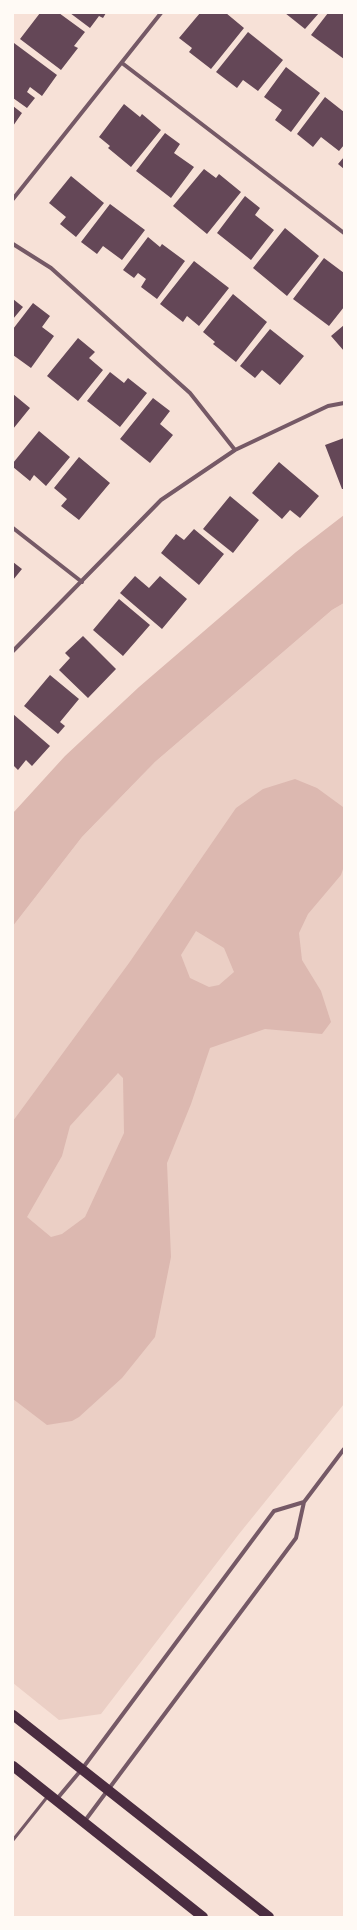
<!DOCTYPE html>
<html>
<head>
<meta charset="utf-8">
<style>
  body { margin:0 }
  #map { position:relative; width:357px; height:1930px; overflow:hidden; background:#f7e1d7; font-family:Poppins,sans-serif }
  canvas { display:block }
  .frame { position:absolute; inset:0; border:14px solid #fffaf5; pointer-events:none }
</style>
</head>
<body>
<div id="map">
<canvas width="357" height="1930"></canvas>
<div class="frame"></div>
</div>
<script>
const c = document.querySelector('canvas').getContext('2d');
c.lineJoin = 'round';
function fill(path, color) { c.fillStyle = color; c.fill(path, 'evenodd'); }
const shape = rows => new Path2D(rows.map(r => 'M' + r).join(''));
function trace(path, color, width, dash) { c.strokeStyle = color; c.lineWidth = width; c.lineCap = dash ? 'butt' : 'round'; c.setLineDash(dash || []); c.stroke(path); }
const green = shape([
  [344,603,344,1404,239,1534,101,1714,59,1720,13,1683,13,926,82,837,155,762,332,610]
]);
const water = shape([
  [344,515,344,603,332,610,155,762,82,837,13,926,13,813,65,756,139,687,296,552],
  [295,779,317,788,343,807,343,869,341,875,308,914,299,933,302,960,321,991,331,1022,322,1034,265,1029,210,1048,191,1104,167,1163,171,1257,155,1337,122,1378,79,1417,72,1421,47,1425,13,1399,13,1121,129,963,236,808,263,789],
  [196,931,224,948,234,972,219,985,209,987,190,978,181,955],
  [118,1073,123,1078,124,1133,85,1217,62,1234,51,1237,27,1217,62,1156,70,1126]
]);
const building = shape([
  [40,13,59,13,85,32,74,46,78,48,61,70,20,39],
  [70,13,106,13,103,18,99,16,90,28],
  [200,13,226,13,244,28,211,69,189,52,192,48,179,38],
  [285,13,319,13,305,29],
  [328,13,344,13,344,59,311,35],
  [248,32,283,60,258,91,243,80,237,88,216,72],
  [14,43,57,75,42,96,30,87,27,92,35,98,27,108,13,98],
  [286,67,320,93,291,132,275,120,282,110,264,97],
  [325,97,344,112,344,145,339,151,321,137,313,147,297,134],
  [124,104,140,117,142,114,161,130,131,167,108,148,110,146,99,137],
  [13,106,22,113,13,126],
  [165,133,180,144,174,153,194,167,171,198,136,171],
  [344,157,344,169,338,164],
  [204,169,216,178,219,174,241,192,207,234,173,206],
  [71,176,104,203,76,237,60,224,66,217,49,203],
  [245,196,260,208,255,215,274,230,251,260,217,233],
  [110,204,145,230,122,260,103,246,97,254,81,242],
  [285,228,319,256,287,296,253,268],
  [148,237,160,247,162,244,185,261,157,299,141,287,146,279,138,273,134,278,123,270],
  [324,258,344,273,344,307,329,326,293,299],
  [194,261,229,288,199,326,187,316,183,322,160,304],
  [233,294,267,322,236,362,213,344,215,342,203,332],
  [13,299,23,307,13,319],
  [33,303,50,316,42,327,54,336,31,368,13,355,13,329],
  [344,325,344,351,331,336],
  [270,329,304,356,280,385,262,370,255,378,240,366],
  [78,338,95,352,89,358,103,370,78,401,47,376],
  [110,372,124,383,128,378,147,393,120,427,87,401],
  [13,394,30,408,13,429],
  [153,398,170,411,160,424,173,435,150,463,120,439],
  [39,431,70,457,46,486,34,475,30,481,13,467,13,463],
  [344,438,344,489,342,489,325,445],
  [79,457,110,483,79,520,61,506,67,499,54,488],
  [279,462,319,496,300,518,290,510,282,519,252,493],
  [230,496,259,520,233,553,203,529],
  [194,529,224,554,199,585,161,553,176,534,184,540],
  [13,562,22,569,13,580],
  [135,576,149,588,160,576,187,599,162,629,120,593],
  [119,599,150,625,123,656,93,630],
  [83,636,116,669,88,698,59,670,70,658,65,653],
  [50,675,79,699,60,722,65,726,58,734,24,706],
  [13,714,50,746,32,766,26,760,18,770,13,765]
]);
const service = shape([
  [13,1840,48,1796]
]);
const minor = shape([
  [122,63,344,233],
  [13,199,161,13],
  [13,244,51,268,190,393,235,450],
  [13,528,82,582],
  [13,651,161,500,235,450,328,406,344,403],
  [56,1800,82,1769,274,1511,304,1502],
  [84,1822,296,1538,304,1502,344,1449]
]);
const primary = shape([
  [13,1715,269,1917],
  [13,1766,203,1917]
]);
fill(green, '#ebcfc5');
fill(water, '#dcb8b0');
fill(building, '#644757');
trace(service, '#755966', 3);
trace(minor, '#755966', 4);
trace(primary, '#4a2c40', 10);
</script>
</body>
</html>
